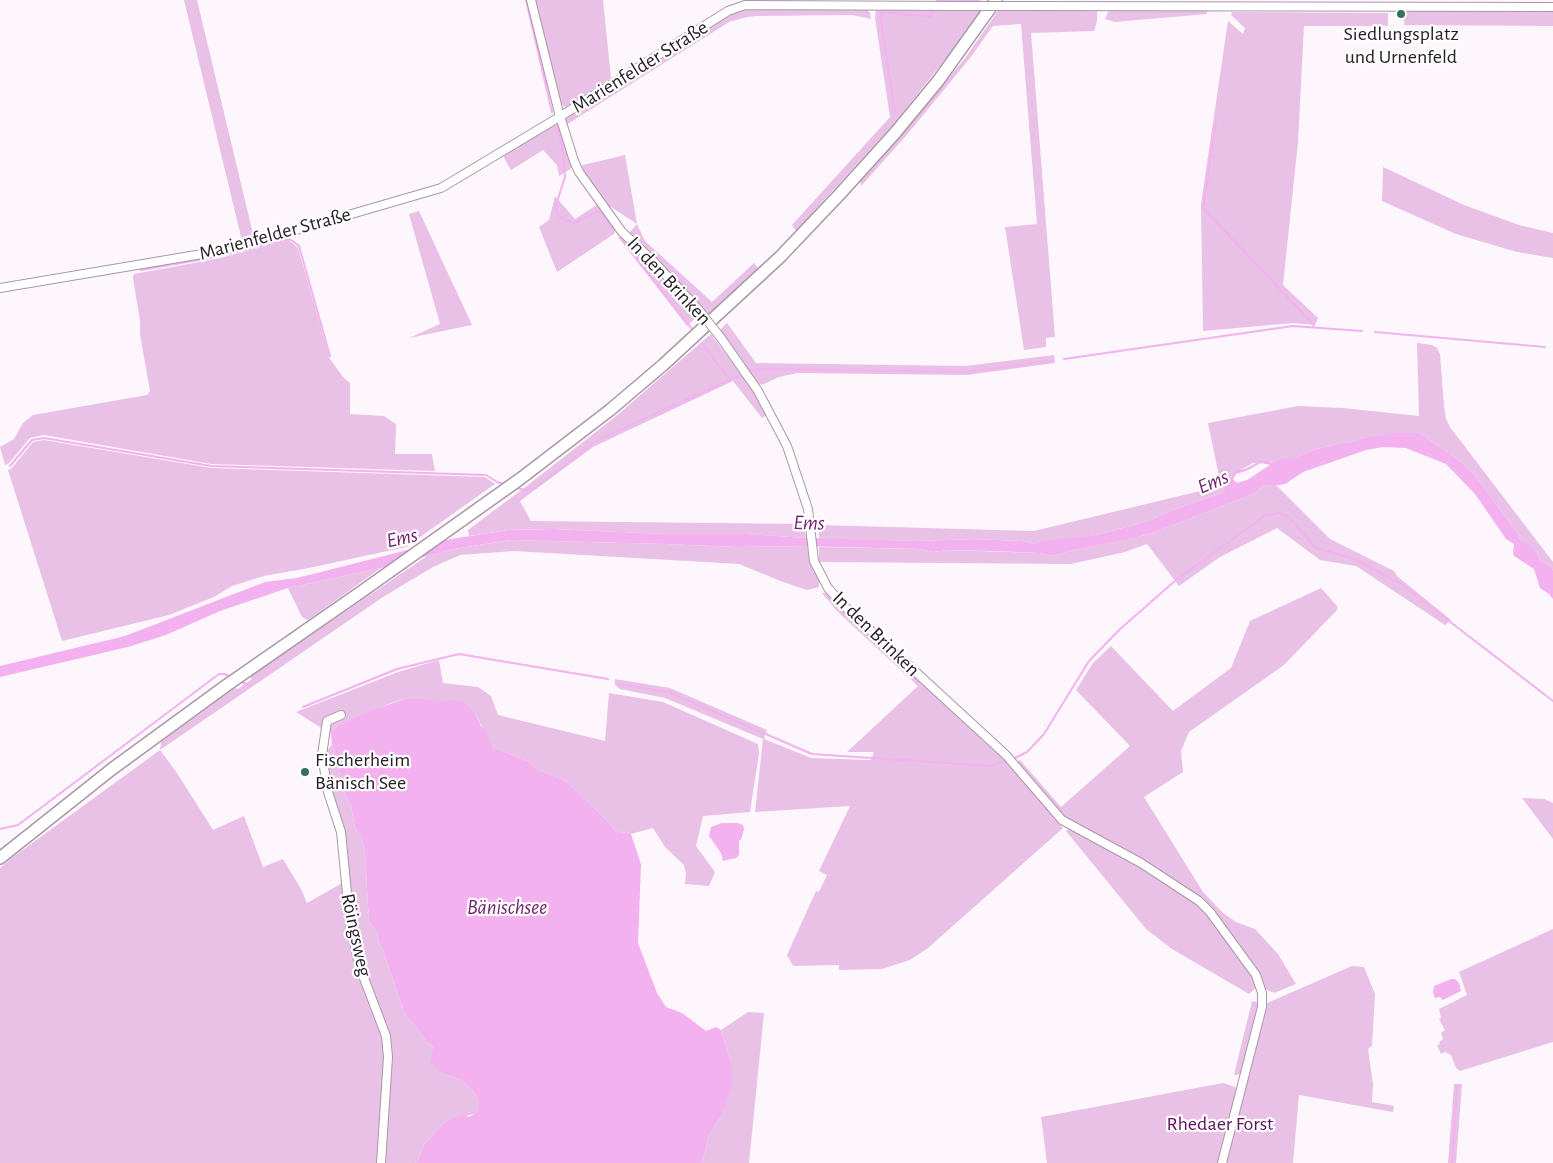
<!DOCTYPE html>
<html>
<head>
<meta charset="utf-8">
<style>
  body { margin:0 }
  canvas { display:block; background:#fef6fd }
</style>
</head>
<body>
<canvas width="1553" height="1163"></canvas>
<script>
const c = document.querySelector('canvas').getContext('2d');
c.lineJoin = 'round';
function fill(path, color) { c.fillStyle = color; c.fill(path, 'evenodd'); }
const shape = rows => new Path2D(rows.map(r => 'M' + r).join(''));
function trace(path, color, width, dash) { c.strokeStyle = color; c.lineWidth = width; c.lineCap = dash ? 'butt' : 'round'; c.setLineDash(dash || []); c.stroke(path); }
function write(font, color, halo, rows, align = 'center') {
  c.font = font + ' "Alegreya Sans",sans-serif'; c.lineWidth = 4.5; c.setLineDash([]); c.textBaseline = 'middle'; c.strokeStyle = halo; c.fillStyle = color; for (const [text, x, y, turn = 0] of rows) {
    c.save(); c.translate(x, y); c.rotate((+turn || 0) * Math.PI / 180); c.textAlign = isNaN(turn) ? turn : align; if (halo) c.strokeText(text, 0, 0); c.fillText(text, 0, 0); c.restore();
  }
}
const green = shape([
  [184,0,197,0,254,238,242,241],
  [534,0,603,0,611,78,566,108,560,103],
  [758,9,867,9,870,13,871,19,852,15,756,16,747,17,729,22,566,125,565,117,728,15,738,11],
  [876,9,982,10,952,51,891,127,796,231,792,225,890,117,875,18],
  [999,9,1097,10,1097,21,1094,31,1031,33,1055,337,1046,338,1046,347,1024,350,1005,227,1037,224,1021,24,993,26,970,58,905,137,861,186,860,180,900,136,966,57],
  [1206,9,1207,14,1115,22,1105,19,1109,10],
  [1405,10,1553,11,1553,26,1404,25],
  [1232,12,1388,13,1388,26,1304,26,1298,142,1283,285,1318,318,1315,325,1293,323,1203,331,1201,204,1228,21,1243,34,1245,28,1231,15],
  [555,124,560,126,572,168,559,176,557,165,543,150,511,170,503,156],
  [625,155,637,224,645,241,712,302,754,263,758,268,708,315,656,259,629,233,637,224,608,205,579,166],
  [1383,167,1464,205,1519,225,1553,233,1553,258,1517,252,1456,234,1382,201],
  [555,196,575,219,598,204,616,228,614,234,557,272,539,227,549,220],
  [419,211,472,325,409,338,440,324,409,214],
  [623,237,678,291,698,316,687,326,619,238],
  [289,240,298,248,330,359,343,377,350,383,350,414,384,416,396,424,395,454,432,454,435,471,211,464,44,435,30,438,9,463,5,465,0,447,14,439,23,423,33,415,147,395,150,391,140,335,140,321,133,278,134,274,216,259],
  [727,323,756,363,965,366,1054,355,1055,363,967,375,797,373,779,377,764,384,757,385,720,330],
  [711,334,748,384,767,415,762,418,733,381,593,447,520,501,531,521,804,524,806,538,747,534,666,534,553,529,508,530,469,536,468,530,528,485,615,417],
  [1417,343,1432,345,1437,348,1440,354,1444,406,1446,419,1450,427,1553,562,1553,570,1549,565,1540,561,1537,552,1519,538,1518,534,1473,473,1456,458,1419,433,1363,438,1350,443,1342,443,1313,450,1299,456,1273,463,1270,462,1253,463,1231,476,1225,487,1225,492,1170,511,1149,521,1096,535,1034,544,1022,541,973,539,920,541,819,539,819,525,1034,531,1221,486,1208,423,1298,406,1343,408,1419,416],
  [44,440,211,468,485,477,495,484,406,547,309,568,264,576,232,586,214,597,169,615,62,641,8,470,11,469,33,442],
  [1264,485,1277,486,1330,539,1394,571,1397,576,1451,620,1445,625,1356,566,1320,560,1277,528,1220,557,1179,586,1147,544,1125,552,1071,564,819,562,819,547,920,549,933,552,948,550,1040,553,1052,556,1070,551,1125,540,1131,537,1138,537,1155,532,1248,496,1257,491],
  [510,540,666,544,737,547,807,546,810,562,819,580,819,587,807,590,783,582,739,564,514,551,460,555,433,567,383,597,160,750,177,773,213,830,244,816,263,867,283,859,301,889,307,903,344,882,348,923,384,1037,385,1058,378,1163,0,1163,0,868,13,857,160,750,161,742,235,688,238,689,252,679,250,677,261,669,427,556,454,549],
  [381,568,308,620,302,617,288,588],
  [1321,588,1337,606,1337,610,1284,665,1189,732,1181,751,1183,772,1144,797,1203,892,1223,913,1236,922,1255,929,1278,954,1296,984,1274,993,1265,989,1262,982,1249,994,1172,949,1146,929,1066,831,1075,824,1061,813,1017,762,1020,760,1061,807,1130,746,1076,690,1093,663,1111,646,1173,711,1231,668,1250,621],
  [827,592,841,608,1003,758,1063,828,928,948,910,960,882,969,839,970,839,965,793,966,787,955,816,891,819,892,827,875,819,871,850,806,755,812,763,739,665,698,620,689,615,685,615,679,670,688,767,730,764,739,811,758,871,760,874,752,847,752,918,686,837,611,822,593],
  [439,660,443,683,478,687,491,696,498,715,605,741,609,693,663,702,758,744,759,753,750,812,703,816,696,846,715,872,709,886,685,884,686,873,684,865,665,847,653,828,631,834,616,831,603,817,566,781,536,769,528,761,500,750,494,750,476,715,449,700,442,703,430,699,405,699,391,703,337,726,331,734,296,712,398,672],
  [332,744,345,795,351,806,355,828,362,838,365,853,369,922,377,932,379,943,384,953,405,1015,420,1032,428,1043,434,1047,442,1073,461,1080,473,1090,479,1102,479,1109,474,1114,446,1121,425,1143,418,1160,415,1163,384,1163,391,1058,361,964,352,923,344,832,327,779,325,754],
  [1522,798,1544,799,1553,803,1553,839],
  [1553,929,1553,1042,1460,1071,1456,1068,1451,1055,1445,1052,1441,1054,1437,1045,1440,1044,1439,1042,1443,1039,1441,1033,1445,1030,1439,1019,1441,1018,1439,1009,1467,995,1459,972],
  [1352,966,1364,967,1375,994,1372,1046,1368,1049,1373,1084,1372,1102,1394,1106,1393,1112,1299,1095,1293,1163,1047,1163,1041,1117,1223,1083,1244,1090,1267,1003],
  [1252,1001,1259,1003,1242,1074,1234,1075],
  [748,1012,764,1013,749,1163,702,1163,709,1135,720,1118,731,1063,721,1030],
  [1454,1084,1462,1084,1456,1163,1448,1163]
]);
const water = shape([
  [1395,433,1419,433,1456,458,1473,473,1518,534,1519,538,1532,547,1537,552,1540,561,1549,565,1553,570,1553,599,1549,594,1540,588,1534,569,1514,556,1513,553,1514,544,1506,539,1475,494,1446,464,1406,448,1383,447,1366,450,1303,472,1285,484,1274,486,1264,485,1257,491,1248,496,1155,532,1138,537,1131,537,1126,540,1070,551,1052,556,1040,553,991,551,948,550,933,552,920,549,797,546,737,547,666,544,510,540,454,549,381,568,288,588,220,611,166,635,128,647,0,677,0,666,125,636,265,582,297,578,451,539,508,530,553,529,666,534,747,534,806,538,920,541,973,539,1022,541,1034,544,1043,541,1096,535,1149,521,1170,511,1225,492,1225,487,1234,472,1245,469,1260,461,1266,461,1273,463,1278,460,1299,456,1313,450,1342,443,1350,443,1363,438],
  [1261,463,1270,465,1247,480,1237,483,1233,479,1236,474,1246,471],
  [405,699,430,699,442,702,449,700,463,701,476,715,481,726,485,730,494,750,500,750,528,761,536,769,566,781,603,817,616,831,631,834,641,864,638,943,657,993,666,1007,682,1013,706,1031,716,1027,721,1030,731,1063,732,1086,720,1118,709,1135,702,1163,415,1163,418,1160,425,1143,446,1121,465,1115,469,1117,474,1114,479,1109,479,1102,473,1090,461,1080,442,1073,430,1063,434,1047,428,1043,420,1032,405,1015,384,953,379,943,377,932,369,922,365,853,362,838,355,828,351,806,345,795,332,744,331,734,337,726,369,711],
  [722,823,738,823,743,825,744,829,741,840,739,840,739,855,736,858,723,861,721,853,709,836,711,827],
  [1451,979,1455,979,1459,983,1461,991,1443,1000,1440,997,1435,998,1433,992,1434,986]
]);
const stream = shape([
  [526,0,552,112],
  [937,1,980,0],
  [895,112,880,14,882,12,930,17,933,10],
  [1216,122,1203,208,1313,324,1314,327],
  [557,126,562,144,565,177,556,205,557,214,562,219,574,223,599,211,614,230],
  [620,238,692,329],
  [141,270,216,257,290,239,299,246,330,356],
  [1375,332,1545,347],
  [702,343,729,379],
  [1064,359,1293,326,1362,331],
  [751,370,757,369,965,372,1051,361],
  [10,466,32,440,44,438,211,466,486,475,497,482,505,484],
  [517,488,525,490,533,489,598,440,738,376],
  [240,681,250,686],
  [619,684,669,692,812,754,991,766,1006,761],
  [303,707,397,669,459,654,608,679],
  [1015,758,1027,752,1044,734,1089,661,1119,630,1176,580,1266,515,1280,513,1289,517,1316,548,1357,560,1401,584,1553,701],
  [0,829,18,825,219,674,224,674,231,677],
  [1452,1163,1457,1087]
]);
const minor = shape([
  [531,0,559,113,574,161,579,172,622,232,653,261,698,309],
  [1017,6,1553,7],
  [0,288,214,252,300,229,441,188,561,116,728,11,745,5,966,6],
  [721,338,758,391,787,446,808,509,814,561,828,588,843,605,1006,755,1062,820,1141,863,1199,901,1210,912,1256,975,1262,993,1262,1007,1222,1163],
  [341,715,327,721,322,755,328,792,341,832,350,924,359,965,386,1036,388,1057,381,1163]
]);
const primary = shape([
  [0,858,112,769,227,685,361,592,520,479,610,410,663,365,780,257,839,195,895,133,938,81,996,0]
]);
const minorBridge = shape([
  [966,6,1017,6],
  [698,309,721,338]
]);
const markers = [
  [1401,14,5,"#36715a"],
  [305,772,5,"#36715a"]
];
const poiNames = [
  ["Siedlungsplatz",1401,34],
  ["und Urnenfeld",1401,57],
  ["Fischerheim",315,760,"left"],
  ["Bänisch See",315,783,"left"]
];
const streetNames = [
  ["Marienfelder Straße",640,67,-32],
  ["Marienfelder Straße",275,234,-15],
  ["In den Brinken",669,281,47],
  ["In den Brinken",876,634,44],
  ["Röingsweg",356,935,78]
];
const parkNames = [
  ["Rhedaer Forst",1220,1124]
];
const waterNames = [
  ["Ems",1213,482,-23],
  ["Ems",809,523,1],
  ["Ems",402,538,-12],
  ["Bänischsee",507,908]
];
fill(green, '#e9c1e6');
fill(water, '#f3b1ef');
trace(stream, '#f3b1ef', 2);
trace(minor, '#a998a7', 10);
trace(primary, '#a998a7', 14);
trace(minor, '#fff', 8);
trace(primary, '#fff', 11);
trace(minorBridge, '#a998a7', 10, []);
trace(minorBridge, '#fff', 8);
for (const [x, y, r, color] of markers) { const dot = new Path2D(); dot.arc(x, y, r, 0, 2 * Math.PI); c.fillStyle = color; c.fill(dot); trace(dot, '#fff', 2); }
write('20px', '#272127', '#fff', poiNames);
write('20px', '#272127', '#fff', streetNames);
write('20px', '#5e115d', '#fff', parkNames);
write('italic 21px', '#71266f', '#fff', waterNames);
</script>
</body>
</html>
